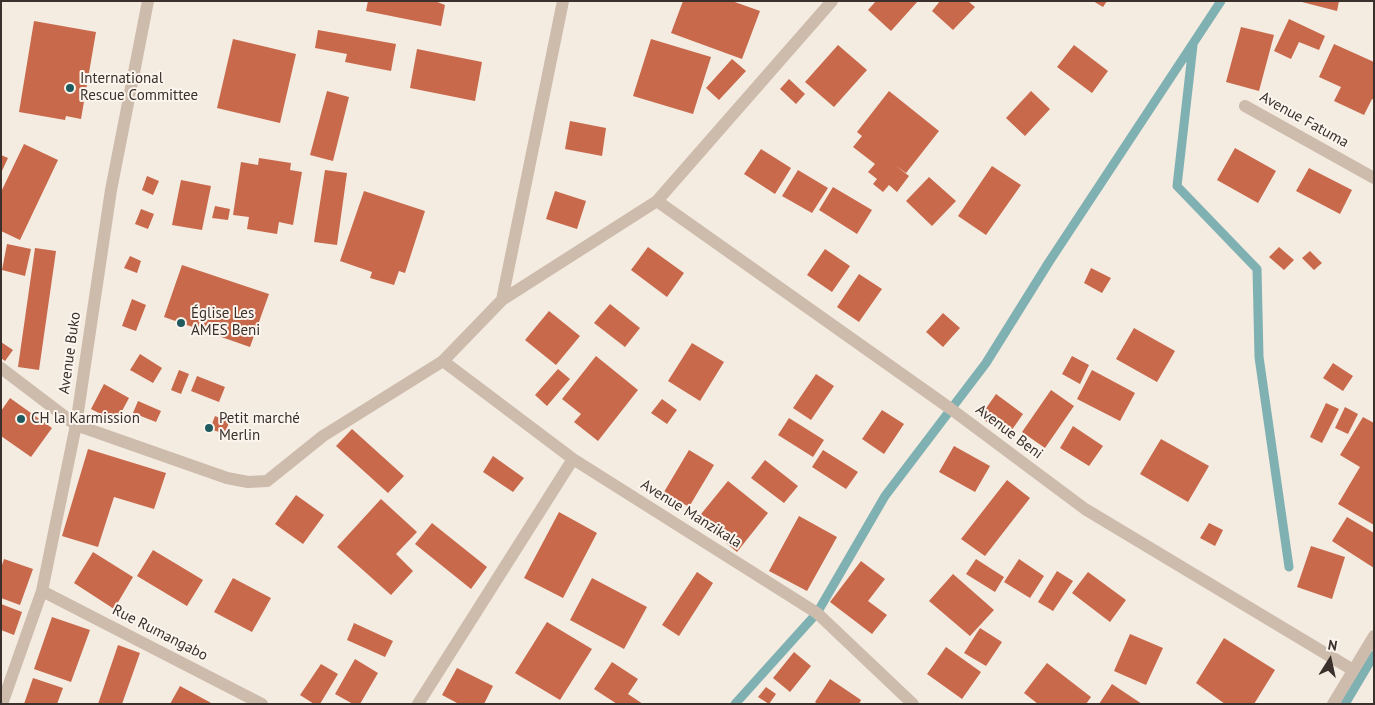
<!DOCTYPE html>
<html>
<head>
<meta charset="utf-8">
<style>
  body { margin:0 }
  #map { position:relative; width:1375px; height:705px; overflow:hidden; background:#f4ebe1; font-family:"PT Sans",sans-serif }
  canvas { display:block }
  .frame { position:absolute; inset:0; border:2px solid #3b302b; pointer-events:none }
  .north { position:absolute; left:1305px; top:635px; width:50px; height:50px; -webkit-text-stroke:4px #fbf5ee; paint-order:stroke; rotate:10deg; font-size:14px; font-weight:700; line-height:20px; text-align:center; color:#3b302b }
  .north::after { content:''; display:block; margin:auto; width:18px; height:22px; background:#3b302b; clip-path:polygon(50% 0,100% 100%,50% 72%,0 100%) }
</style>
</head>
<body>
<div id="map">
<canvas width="1375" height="705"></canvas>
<div class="frame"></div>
<div class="north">N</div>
</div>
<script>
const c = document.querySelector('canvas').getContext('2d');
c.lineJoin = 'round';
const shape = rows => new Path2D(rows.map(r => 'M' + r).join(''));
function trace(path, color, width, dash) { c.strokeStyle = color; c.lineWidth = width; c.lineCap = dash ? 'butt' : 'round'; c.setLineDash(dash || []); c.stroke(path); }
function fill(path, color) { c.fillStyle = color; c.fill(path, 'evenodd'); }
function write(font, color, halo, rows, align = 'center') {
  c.font = font + ' "PT Sans",sans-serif'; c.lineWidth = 4; c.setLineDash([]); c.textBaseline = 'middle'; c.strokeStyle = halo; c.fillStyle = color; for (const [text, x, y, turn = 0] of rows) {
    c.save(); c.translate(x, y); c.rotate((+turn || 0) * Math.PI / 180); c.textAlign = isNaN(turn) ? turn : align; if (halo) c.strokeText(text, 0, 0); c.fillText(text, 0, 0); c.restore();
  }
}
const stream = shape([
  [1193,45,1177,186,1257,269,1259,357,1289,567],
  [735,704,817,613,885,496,986,363,1049,262,1221,1],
  [1345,704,1374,655]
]);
const building = shape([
  [368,1,435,1,445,5,441,26,366,11],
  [683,1,732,1,760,11,742,59,671,33],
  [876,1,918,1,891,31,868,10],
  [940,1,968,1,975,7,953,30,932,11],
  [1093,1,1107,1,1103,7],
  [1298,1,1339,1,1337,11],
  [1289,19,1325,36,1319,50,1299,42,1291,59,1274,51],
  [34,21,96,32,81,119,66,116,65,120,19,112],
  [1241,27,1274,35,1259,91,1226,82],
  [318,30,396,44,391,71,345,62,347,54,315,48],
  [233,39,296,54,280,123,217,108],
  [651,39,711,57,693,114,633,96],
  [1334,44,1374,62,1374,100,1372,99,1364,115,1334,101,1341,87,1319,77],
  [838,45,867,70,834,107,805,82],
  [1074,45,1108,71,1092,93,1057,67],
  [417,49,482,62,475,101,410,88],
  [732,59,746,71,719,100,706,88],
  [789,79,805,94,796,104,780,89],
  [327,91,349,97,333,161,310,155],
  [889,91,939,131,906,173,895,165,909,176,897,192,889,185,883,192,873,184,877,179,868,172,875,164,853,147,862,136,857,132],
  [1031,91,1050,109,1025,136,1006,118],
  [570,121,606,128,602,156,565,149],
  [24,144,58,160,20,240,1,231,1,192],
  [1235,148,1276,171,1258,203,1217,180],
  [761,149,791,168,775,194,744,174],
  [1,155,8,158,1,173],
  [259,158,291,163,290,170,302,172,293,225,279,222,277,234,247,229,249,217,233,215,241,162,258,165],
  [992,166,1021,185,986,235,958,216],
  [1309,168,1352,190,1340,214,1296,191],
  [325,170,347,173,337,245,314,242],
  [798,170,828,188,812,213,782,196],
  [147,176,159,181,153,195,142,190],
  [929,177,956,201,932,226,906,201],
  [181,180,211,186,202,230,172,225],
  [833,187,872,210,857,234,819,210],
  [364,191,425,211,405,273,399,271,394,285,370,278,372,272,340,261],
  [555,191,586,201,577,229,546,219],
  [215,206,230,209,228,220,212,218],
  [141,209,154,214,148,229,135,224],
  [7,244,31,249,25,276,2,270],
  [648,247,684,273,667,297,631,270],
  [1279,247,1294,260,1284,270,1269,257],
  [35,248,56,251,39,370,18,367],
  [825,249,850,266,832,292,807,275],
  [1310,251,1322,263,1314,270,1302,258],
  [130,256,141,261,137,273,124,268],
  [182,265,269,294,250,347,164,317],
  [1091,268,1111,278,1102,293,1084,283],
  [859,274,882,289,859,322,837,307],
  [132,299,146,305,136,331,122,326],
  [610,304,640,328,625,347,594,323],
  [549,311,580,336,556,365,525,340],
  [943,313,960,328,943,347,926,332],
  [1134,328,1175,351,1157,382,1116,359],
  [1,342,13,350,5,361,1,358],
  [692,343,724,362,700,401,668,381],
  [140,354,162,368,153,383,130,370],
  [596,356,638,390,598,441,574,422,581,414,562,399],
  [1072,356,1089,365,1080,384,1062,374],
  [1333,363,1353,376,1343,391,1323,378],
  [558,369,570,379,547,406,535,395],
  [179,370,189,374,181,394,171,390],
  [1092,370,1135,393,1120,421,1077,399],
  [816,374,834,386,811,420,793,408],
  [197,376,225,387,219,402,191,391],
  [104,384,129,398,116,422,91,409],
  [1051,390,1074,406,1045,448,1022,432],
  [996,394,1023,414,1007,437,980,417],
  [10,398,52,428,31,457,1,436,1,411],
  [662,399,677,410,667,424,651,413],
  [138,401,161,411,156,422,133,413],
  [1326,403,1339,409,1322,443,1310,437],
  [1345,407,1358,414,1348,434,1335,428],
  [882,410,904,424,884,454,862,439],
  [215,416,229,422,225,434,210,429],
  [1363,417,1374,423,1374,525,1338,504,1360,467,1340,455],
  [789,418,824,440,813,457,778,435],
  [1073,426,1103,446,1089,466,1060,448],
  [352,429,404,476,388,493,336,446],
  [1161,439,1209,466,1188,502,1140,474],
  [954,446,990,466,975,492,939,472],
  [88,449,166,473,154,509,114,497,98,547,62,536],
  [689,450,714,465,689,507,664,492],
  [823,450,858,472,846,489,812,467],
  [493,456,524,478,513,492,483,472],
  [765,460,798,486,784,503,751,478],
  [1007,480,1030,498,985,556,961,539],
  [728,481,768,513,737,552,697,519],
  [296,495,324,515,303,544,275,524],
  [381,499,417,532,396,554,413,571,391,595,337,547],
  [559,512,597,533,563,598,524,578],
  [799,516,837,537,807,591,769,571],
  [1347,517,1374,533,1374,568,1332,541],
  [432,523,487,567,471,589,415,544],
  [1209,523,1223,530,1215,546,1200,538],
  [1311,546,1345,557,1332,599,1297,587],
  [153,550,203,580,187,606,137,576],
  [93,552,133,577,114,609,74,583],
  [4,559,33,569,20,605,1,598,1,568],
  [976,559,1004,577,995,592,966,574],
  [1019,559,1044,576,1030,598,1004,582],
  [861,561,885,579,868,601,887,615,872,634,830,602],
  [1057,571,1073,581,1053,611,1038,602],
  [697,572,713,583,679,636,662,625],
  [1088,572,1126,600,1110,622,1072,593],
  [953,574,994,610,970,636,929,601],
  [233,578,271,598,252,632,214,612],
  [592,578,647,607,624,649,570,620],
  [1,604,22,612,14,635,1,630],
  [52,617,90,630,71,682,34,669],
  [547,622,592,649,560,700,515,673],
  [354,623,393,641,385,657,347,640],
  [980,628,1002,642,986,666,964,653],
  [1130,634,1163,648,1146,685,1114,671],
  [1224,638,1275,670,1254,704,1225,704,1196,683],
  [118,645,140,653,122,704,98,704],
  [946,647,981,672,962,699,927,674],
  [794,652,811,666,790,692,773,678],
  [355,659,378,673,360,704,353,704,335,694],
  [612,662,638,679,628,694,643,704,617,704,594,689],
  [1047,663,1091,697,1086,704,1038,704,1024,693],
  [321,664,338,674,320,704,314,704,300,695],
  [457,668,493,686,484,704,459,704,442,695],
  [33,678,63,688,57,704,24,704],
  [830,679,861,700,859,704,818,704,815,702],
  [1112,684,1142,704,1099,704],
  [180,686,213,704,170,704],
  [766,687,776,694,769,704,758,697]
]);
const minor = shape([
  [1245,106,1374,178],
  [657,201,951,409,1085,509,1353,670],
  [502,300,563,1],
  [443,361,573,459,817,613,913,704],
  [1,368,76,425,227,478,248,482,267,481,323,436,443,361,502,300,657,201,832,1],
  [42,591,262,704],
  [2,704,42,591,76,425,111,190,148,1],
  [418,704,573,459],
  [1333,704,1374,636]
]);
const markers = [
  [70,88,5,"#1f5a5e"],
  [181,323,5,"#1f5a5e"],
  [21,419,5,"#1f5a5e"],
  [209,428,5,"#1f5a5e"]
];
const poiNames = [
  ["International",80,79],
  ["Rescue Committee",80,96],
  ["Église Les",191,314],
  ["AMES Beni",191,331],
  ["CH la Karmission",31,419],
  ["Petit marché",219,419],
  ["Merlin",219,436]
];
const streetNames = [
  ["Avenue Fatuma",1304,120,29],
  ["Avenue Buko",70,353,-82],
  ["Avenue Beni",1009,432,37],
  ["Avenue Manzikala",691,514,32],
  ["Rue Rumangabo",160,633,27]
];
trace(stream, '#7fb0b2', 9);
fill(building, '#c8694b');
trace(minor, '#cdbbac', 12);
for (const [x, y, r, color] of markers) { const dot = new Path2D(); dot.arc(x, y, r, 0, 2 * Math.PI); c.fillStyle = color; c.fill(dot); trace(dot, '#fbf5ee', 2); }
write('15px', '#3b302b', '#fbf5ee', poiNames, 'left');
write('15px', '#3b302b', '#fbf5ee', streetNames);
</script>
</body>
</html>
